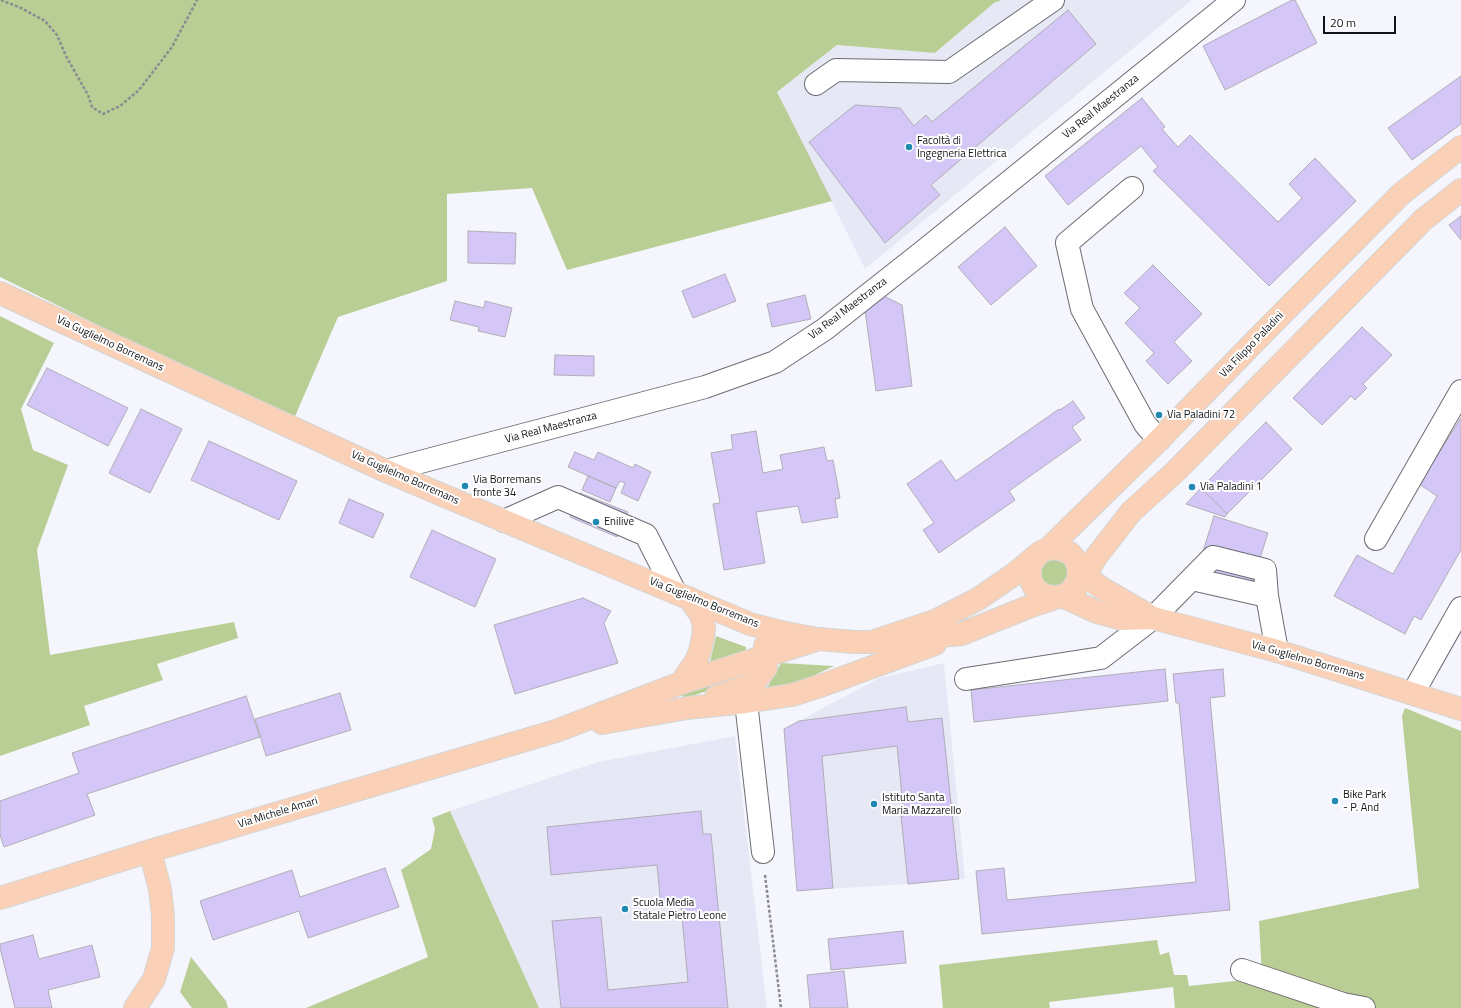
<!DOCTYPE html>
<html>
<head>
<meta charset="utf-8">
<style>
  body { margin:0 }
  #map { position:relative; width:1461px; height:1008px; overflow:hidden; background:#f5f6fd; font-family:"Titillium Web",sans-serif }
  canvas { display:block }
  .scale { position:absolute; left:1323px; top:16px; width:73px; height:18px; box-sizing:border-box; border:2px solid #131416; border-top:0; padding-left:5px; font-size:12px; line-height:14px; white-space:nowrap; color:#131416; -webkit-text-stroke:3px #fff; paint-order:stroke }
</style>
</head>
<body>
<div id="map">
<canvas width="1461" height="1008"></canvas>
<div class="scale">20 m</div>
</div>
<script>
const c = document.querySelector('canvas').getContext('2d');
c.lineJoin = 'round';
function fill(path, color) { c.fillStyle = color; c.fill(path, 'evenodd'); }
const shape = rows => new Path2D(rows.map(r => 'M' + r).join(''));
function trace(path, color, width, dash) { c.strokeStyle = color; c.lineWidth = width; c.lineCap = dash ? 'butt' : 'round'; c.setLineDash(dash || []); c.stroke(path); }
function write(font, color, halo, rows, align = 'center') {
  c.font = font + ' "Titillium Web",sans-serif'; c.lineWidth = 4; c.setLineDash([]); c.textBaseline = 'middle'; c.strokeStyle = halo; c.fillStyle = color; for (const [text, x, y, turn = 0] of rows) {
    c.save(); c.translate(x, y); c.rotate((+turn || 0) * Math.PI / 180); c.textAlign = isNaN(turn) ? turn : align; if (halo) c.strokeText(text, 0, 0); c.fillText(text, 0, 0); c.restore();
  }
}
const built = shape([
  [1001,0,1192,0,865,269,777,92,837,45,936,53,994,3],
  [944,663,965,879,908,884,797,891,784,729,879,678],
  [735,736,767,1008,539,1008,450,811,598,762]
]);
const green = shape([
  [0,0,1001,0,994,3,935,53,837,45,777,92,832,201,567,270,532,188,447,194,447,281,338,317,293,421,0,277],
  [0,316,54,343,21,409,33,450,68,465,37,550,50,655,234,622,238,638,157,664,163,680,84,706,90,725,0,756],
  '1040 573a14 14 0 1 1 28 0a14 14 0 1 1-28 0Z',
  [716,636,746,647,746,652,710,662],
  [781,663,834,666,802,681,767,688],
  [740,674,739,680,686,698,680,695],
  [1405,708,1461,731,1461,1008,1175,1008,1173,987,1049,1002,1050,1008,943,1008,939,965,1157,940,1160,955,1169,952,1174,975,1187,975,1189,986,1262,978,1259,921,1419,888,1402,716],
  [450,811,539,1008,306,1008,428,957,401,870,431,849,435,829,432,818],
  [191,957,226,1001,228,1008,192,1008,180,992]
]);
const building = shape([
  [1292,0,1295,0,1317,43,1225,90,1203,46,1292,0],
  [1068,10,1096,44,931,185,940,195,885,243,809,142,855,105,900,108,914,126,926,115,932,122,1068,10],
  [1461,76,1461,124,1412,160,1388,128,1461,76],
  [1142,98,1165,127,1162,129,1178,147,1190,135,1278,222,1302,198,1289,184,1315,158,1356,201,1269,286,1153,171,1158,167,1141,146,1068,205,1045,176,1142,98],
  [1461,216,1461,240,1449,225,1461,216],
  [1005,227,1037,266,991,305,958,267,1005,227],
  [468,231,516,233,515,264,468,263,468,231],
  [1153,265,1202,314,1174,342,1192,361,1168,384,1146,361,1154,353,1125,323,1140,308,1124,293,1153,265],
  [725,274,736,301,693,318,682,291,725,274],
  [805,295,811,319,772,327,767,304,805,295],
  [882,295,902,305,912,386,876,391,865,310,882,295],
  [455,301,484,308,485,301,512,308,505,337,478,331,479,327,450,320,455,301],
  [1362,327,1392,355,1363,384,1367,388,1355,400,1351,396,1322,425,1293,398,1362,327],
  [555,355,594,356,594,376,554,375,555,355],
  [47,368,128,408,108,446,27,405,47,368],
  [1073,401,1085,418,1072,427,1081,440,1009,491,1015,500,939,553,923,530,934,523,907,484,941,460,956,481,1059,409,1060,410,1073,401],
  [141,409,182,429,150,493,109,473,141,409],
  [1461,418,1461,550,1421,620,1414,616,1405,634,1334,596,1357,555,1393,574,1437,496,1419,484,1461,418],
  [1266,422,1292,449,1227,514,1201,488,1266,422],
  [756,431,763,473,783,469,780,455,824,447,827,461,833,460,840,498,835,499,838,517,802,523,798,506,756,512,765,563,724,570,713,504,720,503,711,453,733,449,731,435,756,431],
  [209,441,297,481,279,520,191,480,209,441],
  [575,452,594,460,598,452,633,468,635,464,651,472,638,501,621,493,625,483,620,481,616,488,568,467,575,452],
  [588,476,616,488,610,502,582,490,588,476],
  [1201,488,1227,514,1225,517,1186,504,1201,488],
  [580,493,628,512,617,537,570,517,580,493],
  [349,499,384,514,373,538,339,523,349,499],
  [1214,516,1268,533,1251,587,1197,571,1214,516],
  [432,530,496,559,475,607,410,577,432,530],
  [583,598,611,611,604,623,618,663,515,694,494,625,583,598],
  [1165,669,1168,701,974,722,971,690,1165,669],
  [1223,669,1225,696,1210,698,1230,910,982,934,976,871,1004,868,1007,900,1196,882,1179,703,1176,703,1173,674,1223,669],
  [340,693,351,730,266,756,255,719,340,693],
  [246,696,260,737,87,794,95,815,4,847,0,835,0,801,79,773,72,753,246,696],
  [906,707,908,722,942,718,959,879,908,884,901,816,904,816,897,746,822,756,833,888,797,891,784,729,799,721,906,707],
  [701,811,703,834,711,834,728,1008,561,1008,552,921,601,917,608,990,688,982,681,906,661,907,657,865,551,875,547,827,701,811],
  [385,868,399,907,308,938,299,911,213,940,200,901,292,870,300,897,385,868],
  [903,931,906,963,831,970,828,939,903,931],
  [33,935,39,959,92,945,100,977,48,990,52,1008,15,1008,0,948,0,944,33,935],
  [844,971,848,1008,810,1008,807,975,844,971]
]);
const path = shape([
  [1,0,21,8,45,21,57,35,66,56,88,95,92,107,103,114,120,106,139,90,172,47,197,0],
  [765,875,781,1008]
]);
const minor = shape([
  [816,84,836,70,949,72,1053,0],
  [1132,188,1067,243,1082,309,1145,424,1159,440],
  [386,471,705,387,775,362,825,329,925,250,1234,0],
  [504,521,558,497,646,535,675,592],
  [1376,539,1461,391],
  [1192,579,1267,596],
  [966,679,1101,658,1153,618,1213,557,1265,570,1267,596,1277,651],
  [1413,693,1461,608],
  [746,702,763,852],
  [1242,970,1343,1004,1364,1008]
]);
const major = shape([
  [0,293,386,471,440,494,750,624,781,632,817,639],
  [1048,549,1150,449,1265,331,1401,194,1461,147],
  [1036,557,1031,564,1030,571,1030,579,1034,587,1039,592,1046,596,1054,597],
  [1079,571,1103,589,1153,618,1277,651,1461,709],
  [1076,587,1085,576,1096,557,1131,512,1176,471,1423,220,1461,190],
  [1062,596,1097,612,1122,619,1152,618],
  [681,683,696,661,700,651,703,637,704,627,701,615,689,598],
  [716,697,754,683,766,668,765,646],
  [602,723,687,708,746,702,792,695,823,685,935,644],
  [0,898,150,851,556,731,681,683,819,639,854,642,872,642,961,634,1031,606,1067,594,1071,591,1077,582,1079,577,1078,566,1075,559,1070,553,1056,548,1048,549,1041,552,1013,575,978,599,935,621,872,642],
  [135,1008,154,979,163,948,163,916,160,889,150,851]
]);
const markers = [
  [909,147,4,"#2089b1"],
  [1159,415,4,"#2089b1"],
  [465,486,4,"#2089b1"],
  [1192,487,4,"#2089b1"],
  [596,522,4,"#2089b1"],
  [1335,801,4,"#2089b1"],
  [874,804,4,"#2089b1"],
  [625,909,4,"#2089b1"]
];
const streetNames = [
  ["Via Real Maestranza",1101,107,-39],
  ["Via Real Maestranza",848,309,-37],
  ["Via Guglielmo Borremans",110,344,25],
  ["Via Filippo Paladini",1252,345,-46],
  ["Via Real Maestranza",551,428,-15],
  ["Via Guglielmo Borremans",405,478,24],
  ["Via Guglielmo Borremans",704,603,22],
  ["Via Guglielmo Borremans",1308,661,16],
  ["Via Michele Amari",278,813,-17]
];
const poiNames = [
  ["Facoltà di",917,141],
  ["Ingegneria Elettrica",917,154],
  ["Via Paladini 72",1167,415],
  ["Via Borremans",473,480],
  ["fronte 34",473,493],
  ["Via Paladini 1",1200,487],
  ["Enilive",604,522],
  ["Bike Park",1343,795],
  ["- P. And",1343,808],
  ["Istituto Santa",882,798],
  ["Maria Mazzarello",882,811],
  ["Scuola Media",633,903],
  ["Statale Pietro Leone",633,916]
];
fill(built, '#e6e8f5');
fill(green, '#b9ce94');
fill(building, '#d5c6f8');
trace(building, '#b0aeb5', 1);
trace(minor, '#6c6c72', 24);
trace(major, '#d5d5d5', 24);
trace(path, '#8a8b90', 2.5, [3, 2]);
trace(minor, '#fff', 22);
trace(major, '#fad1b6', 22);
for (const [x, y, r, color] of markers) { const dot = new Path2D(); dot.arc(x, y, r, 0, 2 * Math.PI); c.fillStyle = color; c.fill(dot); trace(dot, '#fff', 1.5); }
write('11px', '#131416', '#fff', streetNames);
write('11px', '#131416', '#fff', poiNames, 'left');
</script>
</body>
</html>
